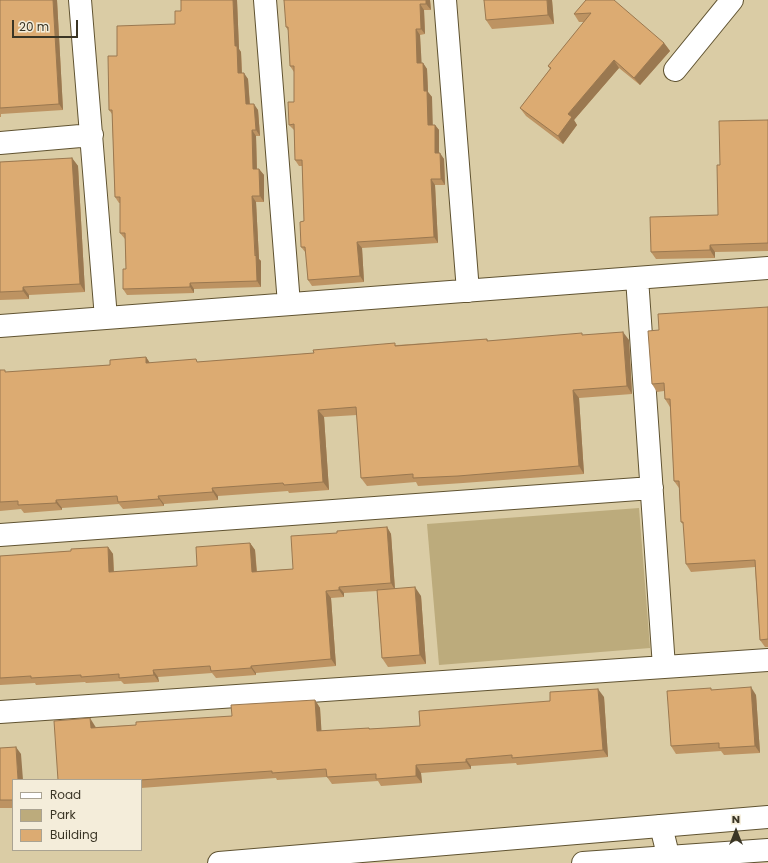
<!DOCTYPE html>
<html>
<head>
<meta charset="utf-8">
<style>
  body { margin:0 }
  #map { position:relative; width:768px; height:863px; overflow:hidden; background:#dacca5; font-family:Poppins,sans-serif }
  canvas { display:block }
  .legend { position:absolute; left:12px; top:779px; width:130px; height:72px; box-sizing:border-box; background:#f4edda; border:1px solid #aaa392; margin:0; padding:5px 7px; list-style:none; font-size:12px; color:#3a3525 }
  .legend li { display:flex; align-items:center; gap:8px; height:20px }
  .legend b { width:20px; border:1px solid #aaa392 }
  .north { position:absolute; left:716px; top:811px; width:40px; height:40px; -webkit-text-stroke:3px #f4edda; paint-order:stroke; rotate:0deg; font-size:11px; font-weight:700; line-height:16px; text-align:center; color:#3a3525 }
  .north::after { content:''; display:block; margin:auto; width:14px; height:18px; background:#3a3525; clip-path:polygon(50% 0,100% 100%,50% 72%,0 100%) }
  .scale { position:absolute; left:12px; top:20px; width:66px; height:18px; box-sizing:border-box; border:2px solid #3a3525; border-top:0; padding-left:5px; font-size:12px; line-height:14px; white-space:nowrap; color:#3a3525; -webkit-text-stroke:3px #f4edda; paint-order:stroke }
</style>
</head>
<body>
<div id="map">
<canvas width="768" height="863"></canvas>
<ul class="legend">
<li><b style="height:5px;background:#fff"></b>Road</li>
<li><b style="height:11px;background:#bcab7c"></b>Park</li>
<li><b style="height:11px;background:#dcab72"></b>Building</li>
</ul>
<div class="north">N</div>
<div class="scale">20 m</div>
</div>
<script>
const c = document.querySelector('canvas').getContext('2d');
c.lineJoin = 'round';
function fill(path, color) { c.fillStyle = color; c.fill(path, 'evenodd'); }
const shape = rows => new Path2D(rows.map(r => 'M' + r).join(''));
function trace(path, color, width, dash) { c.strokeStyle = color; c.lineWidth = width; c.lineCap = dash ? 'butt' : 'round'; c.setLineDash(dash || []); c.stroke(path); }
const green = shape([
  [639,508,650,648,439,665,427,524]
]);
const minor = shape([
  [80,0,106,318],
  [265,0,289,304],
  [445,0,468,291],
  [675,70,732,0],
  [0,143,92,135],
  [637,278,664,667],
  [0,326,768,268],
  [0,535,652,488],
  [0,712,768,660],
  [661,826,670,863]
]);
const secondary = shape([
  [219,863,768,817],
  [583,863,768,850]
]);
const wall = shape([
  [0,0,57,0,63,110,1,114,1,117,0,117],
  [181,0,237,0,239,49,241,52,242,73,248,79,250,104,258,110,260,136,256,136,257,169,259,169,264,175,264,202,256,202,259,259,261,261,261,287,194,289,194,293,127,295,123,289,126,269,125,239,120,233,120,203,119,203,115,197,112,114,109,110,117,56,175,24,181,11],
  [430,0,431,10,424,10,425,34,420,35,421,63,423,63,427,69,428,92,432,97,432,125,435,125,439,130,439,153,444,159,445,185,435,185,438,243,362,248,364,282,312,286,308,280,306,253,301,247,304,221,302,166,299,166,295,160,294,130,289,125,294,102,294,72,290,66,289,32,286,27],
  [552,0,554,24,492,29,486,20],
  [586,0,664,43,670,51,640,85,619,68,574,120,577,125,563,144,526,116,520,108,550,69,548,66,584,22,579,22,574,14],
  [768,120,768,251,715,252,715,258,656,259,651,252,718,215,720,165],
  [72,158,78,166,85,292,29,295,29,299,0,300,0,162],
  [768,307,768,647,765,647,760,640,755,567,691,572,686,564,684,525,681,522,679,488,674,481,670,407,665,399,664,391,657,392,652,384,659,330],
  [583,335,629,340,632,394,579,398,584,474,463,483,418,486,416,482,367,486,361,478,357,415,324,417,329,490,289,493,288,491,218,496,218,500,164,504,164,506,123,509,119,504,62,508,62,510,24,513,21,509,0,511,0,370,6,372,110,365,146,357,150,363,198,362,314,353,397,345,487,339,488,341],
  [387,527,391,534,395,589,421,596,426,664,388,667,382,658,377,591,344,593,344,597,331,598,336,666,256,673,256,675,216,678,212,673,158,677,159,682,124,684,121,681,86,683,85,682,36,685,35,683,0,685,0,556,71,551,108,547,113,554,114,572,197,566,250,543,255,550,257,571,293,569,337,533],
  [712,690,756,695,760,753,724,755,721,751,676,754,671,746],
  [604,697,608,757,517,765,516,763,471,766,471,769,421,773,422,783,381,786,378,781,332,784,327,777,277,780,276,778,141,788,141,780,58,780,95,726,96,727,136,725,232,716,315,700,320,708,321,731,369,728,370,729,420,726,550,701],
  [0,748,21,754,13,780,13,808,0,808]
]);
const shadedWall = shape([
  [53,0,57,0,63,110,59,104],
  [233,0,237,0,239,49,241,52,242,79,238,73,235,46],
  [426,0,430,0,431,10,426,4],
  [547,0,552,0,554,24,548,15],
  [420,4,424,10,425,34,421,29],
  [416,29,420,35,422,69,417,63],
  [664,43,670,51,640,85,634,78],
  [614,60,619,68,574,120,577,125,563,144,558,136,568,114],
  [423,63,427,69,428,92,432,97,433,131,428,125,424,91],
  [244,73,248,79,250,110,246,104],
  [254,104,258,110,260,136,256,130],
  [435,125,439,130,439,159,435,153],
  [252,130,256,136,257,175,253,169],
  [440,153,444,159,445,185,441,179],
  [72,158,78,166,85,292,80,284],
  [259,169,264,175,264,202,260,196],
  [431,179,435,185,438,243,434,237],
  [252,196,256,202,259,259,261,261,261,287,257,281],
  [357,242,362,248,364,282,360,276],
  [710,245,715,252,715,258,710,250],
  [190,283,194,289,194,293,190,287],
  [23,287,29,295,29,299,23,291],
  [623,332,629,340,632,394,627,386],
  [146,357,151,365,146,363],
  [573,390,579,398,584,474,579,466],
  [318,410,324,417,329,490,323,482],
  [212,488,218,496,218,500,213,492],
  [158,496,164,504,164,506,159,499],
  [56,500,62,508,62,510,56,503],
  [387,527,391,534,395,590,391,583],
  [250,543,255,550,257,578,252,572],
  [108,547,113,554,114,579,109,572],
  [339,587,344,593,344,597,339,590],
  [415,587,421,596,426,664,420,655],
  [326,591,331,598,336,666,331,659],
  [251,666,256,673,256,675,251,668],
  [153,670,158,677,159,682,154,675],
  [751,687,756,695,760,753,755,746],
  [598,689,604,697,608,757,603,750],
  [315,700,320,708,322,738,317,731],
  [90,718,95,726,96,735,91,728],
  [16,747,21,754,23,780,18,780],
  [466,759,471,766,471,769,466,762],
  [416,765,421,773,422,783,416,776]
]);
const building = shape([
  [0,0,53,0,59,104,0,108,0,0],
  [181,0,233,0,235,46,237,46,238,73,244,73,246,104,254,104,256,130,252,130,253,169,259,169,260,196,252,196,255,256,256,255,257,281,190,283,190,287,123,289,123,269,126,269,125,233,120,233,120,197,115,197,112,110,109,110,108,56,117,56,117,26,175,24,175,11,181,11,181,0],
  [284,0,426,0,426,4,420,4,421,29,416,29,417,63,423,63,424,91,427,91,428,125,435,125,435,153,440,153,441,179,431,179,434,237,357,242,360,276,308,280,305,247,301,247,300,222,304,221,302,160,295,160,294,124,289,125,288,102,294,102,294,66,290,66,288,27,286,27,284,0],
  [484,0,547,0,548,15,486,20,484,0],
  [586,0,614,0,664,43,634,78,614,60,568,114,572,117,558,136,520,108,551,68,548,66,591,13,574,14,586,0],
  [768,120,768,243,710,245,710,250,651,252,650,217,718,215,717,165,720,165,719,121,768,120],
  [72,158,80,284,23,287,23,291,0,292,0,162,72,158],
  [768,307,768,639,760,640,755,560,686,564,683,522,681,522,679,481,674,481,670,399,665,399,664,383,652,384,648,331,659,330,658,314,768,307],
  [623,332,627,386,573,390,579,466,458,476,413,478,413,474,361,478,356,407,318,410,323,482,284,485,283,483,212,488,213,492,158,496,159,499,118,502,117,496,56,500,56,503,18,505,18,501,0,502,0,370,5,370,5,372,110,365,110,360,146,357,146,363,196,359,197,362,314,353,313,350,395,343,395,346,487,339,487,341,582,333,582,335,623,332],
  [387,527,391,583,339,587,339,590,326,591,331,659,251,666,251,668,211,671,210,666,153,670,154,675,119,678,119,674,81,677,81,675,31,678,31,676,0,678,0,556,71,551,71,549,108,547,109,572,197,566,196,547,250,543,252,572,293,569,291,536,337,533,337,531,387,527],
  [415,587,420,655,382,658,377,590,415,587],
  [751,687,755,746,719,748,719,743,671,746,667,691,711,688,711,690,751,687],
  [598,689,603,750,512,758,512,755,466,759,466,762,416,765,416,776,376,779,376,774,327,777,326,769,272,773,272,771,140,780,58,780,54,721,90,718,91,728,136,725,136,722,232,716,231,705,315,700,317,731,369,728,369,729,420,726,419,711,550,701,550,692,598,689],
  [16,747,18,780,13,780,13,800,0,800,0,748,16,747]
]);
fill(green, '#bcab7c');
trace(minor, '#605331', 24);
trace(secondary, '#605331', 24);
trace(minor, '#fff', 22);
trace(secondary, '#fff', 22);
fill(wall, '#bd9362');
fill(shadedWall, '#9a7850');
fill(building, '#dcab72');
trace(building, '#9a7850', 1);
</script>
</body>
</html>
